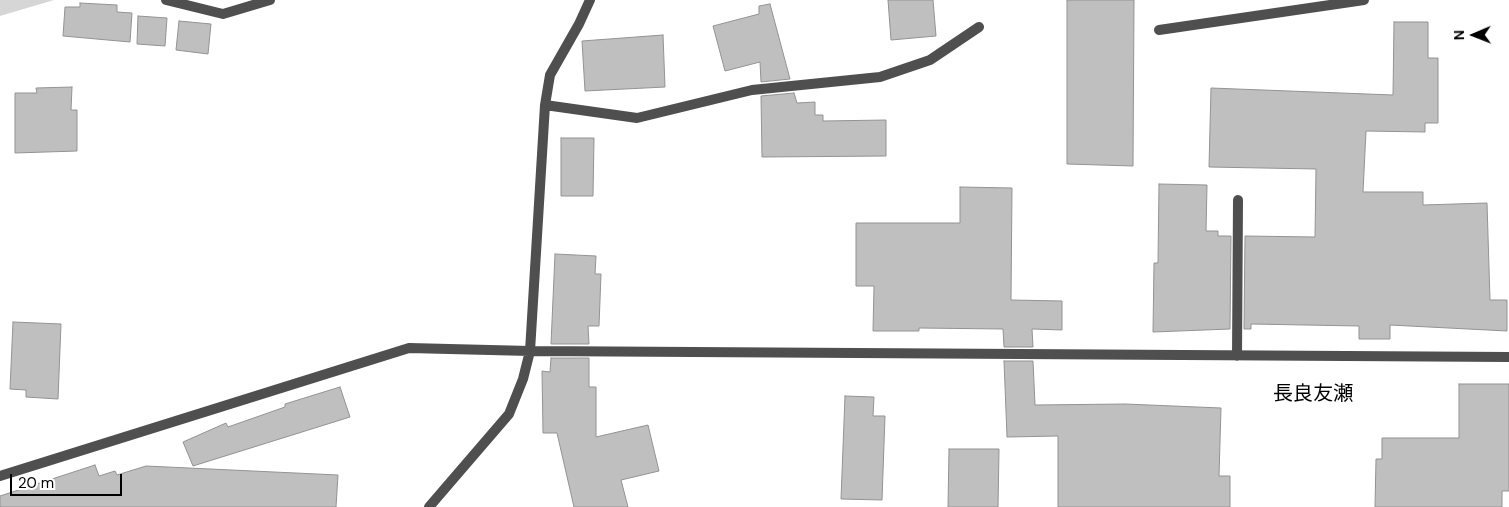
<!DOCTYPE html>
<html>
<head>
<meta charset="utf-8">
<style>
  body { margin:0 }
  #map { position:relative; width:1509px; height:507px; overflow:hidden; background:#fff; font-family:"DM Sans",sans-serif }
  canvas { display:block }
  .north { position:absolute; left:1449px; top:10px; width:50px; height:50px; -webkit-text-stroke:4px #fff; paint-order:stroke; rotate:269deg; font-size:14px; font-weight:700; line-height:20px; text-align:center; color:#000 }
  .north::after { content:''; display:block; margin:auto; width:18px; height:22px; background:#000; clip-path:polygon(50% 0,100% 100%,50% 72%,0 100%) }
  .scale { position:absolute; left:10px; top:474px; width:112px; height:22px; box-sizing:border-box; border:2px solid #000; border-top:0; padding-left:6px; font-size:15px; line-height:18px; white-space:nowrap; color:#000; -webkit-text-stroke:4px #fff; paint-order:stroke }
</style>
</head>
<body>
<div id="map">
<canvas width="1509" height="507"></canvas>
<div class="north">N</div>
<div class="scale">20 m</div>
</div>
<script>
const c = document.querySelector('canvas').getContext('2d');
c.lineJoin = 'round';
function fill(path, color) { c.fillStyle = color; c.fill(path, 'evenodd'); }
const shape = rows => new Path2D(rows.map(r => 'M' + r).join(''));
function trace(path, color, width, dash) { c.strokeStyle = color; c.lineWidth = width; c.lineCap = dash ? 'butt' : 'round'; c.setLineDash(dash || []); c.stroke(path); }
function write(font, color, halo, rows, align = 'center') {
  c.font = font + ' "DM Sans","Noto Sans JP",sans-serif'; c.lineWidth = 4.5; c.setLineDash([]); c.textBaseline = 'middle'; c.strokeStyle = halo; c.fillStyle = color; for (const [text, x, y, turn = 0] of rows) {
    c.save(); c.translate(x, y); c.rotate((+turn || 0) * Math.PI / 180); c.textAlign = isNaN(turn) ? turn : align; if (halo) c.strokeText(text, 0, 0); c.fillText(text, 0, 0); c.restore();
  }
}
const green = shape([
  [0,0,54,0,0,16]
]);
const building = shape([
  [888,0,933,0,936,36,891,40,888,0],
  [1067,0,1134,0,1133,166,1067,164,1067,0],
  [80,3,117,5,117,12,132,13,130,42,63,36,65,7,80,7,80,3],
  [770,4,790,79,761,82,760,62,725,71,713,26,759,14,759,6,770,4],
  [138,16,167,18,165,46,137,44,138,16],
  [179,21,211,24,208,54,176,50,179,21],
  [1394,22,1428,22,1428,58,1438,58,1438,123,1425,123,1425,132,1366,131,1363,192,1423,192,1423,205,1487,203,1490,300,1507,300,1507,331,1390,325,1390,339,1359,339,1359,326,1251,324,1251,329,1244,329,1245,236,1315,237,1316,169,1209,167,1211,88,1393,95,1394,22],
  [663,35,665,87,585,91,582,41,663,35],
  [72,87,71,110,77,110,77,151,15,153,15,93,37,93,36,88,72,87],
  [794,93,797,103,815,102,815,115,823,115,823,121,886,120,886,156,762,157,761,96,794,93],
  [561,138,594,138,593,196,561,196,561,138],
  [1159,184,1207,185,1206,231,1218,231,1218,236,1231,236,1230,329,1153,332,1154,263,1158,263,1159,184],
  [960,187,1012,188,1011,300,1062,301,1062,330,1032,329,1033,347,1004,347,1003,329,919,328,919,331,873,331,874,286,856,286,856,223,960,223,960,187],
  [555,254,596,256,595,274,601,274,599,326,588,326,589,344,551,344,555,254],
  [13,322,61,324,58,399,26,397,26,390,10,389,13,322],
  [551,358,589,358,589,387,596,387,596,437,648,425,659,471,621,480,628,507,574,507,557,433,543,433,542,371,550,372,551,358],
  [1004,361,1033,361,1035,405,1125,404,1221,408,1219,476,1230,476,1230,507,1058,507,1058,436,1007,437,1004,361],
  [1459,384,1509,384,1509,491,1502,491,1502,507,1375,507,1376,459,1382,459,1382,438,1459,438,1459,384],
  [340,387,350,417,193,466,183,442,226,423,228,427,285,407,285,404,340,387],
  [845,396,874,397,873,416,885,416,882,500,841,499,845,396],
  [949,449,999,449,998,507,948,507,949,449],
  [95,465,99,476,115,471,117,475,146,466,338,475,336,507,0,507,0,496,95,465]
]);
const lane = shape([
  [1159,30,1364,0]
]);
const street = shape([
  [166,0,223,14,270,0],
  [545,105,637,118,752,90,880,77,930,60,979,27],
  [1237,356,1238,200],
  [0,476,409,348,530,351,1509,357],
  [429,507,509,414,523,379,530,351,545,105,550,75,579,24,590,0]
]);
const quarterNames = [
  ["長良友瀬",1313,395]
];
fill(green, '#d6d6d6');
fill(building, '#bfbfbf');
trace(building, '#939393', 1);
trace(lane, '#4f4f4f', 10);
trace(street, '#4f4f4f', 10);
write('20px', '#000', '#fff', quarterNames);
</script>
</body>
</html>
